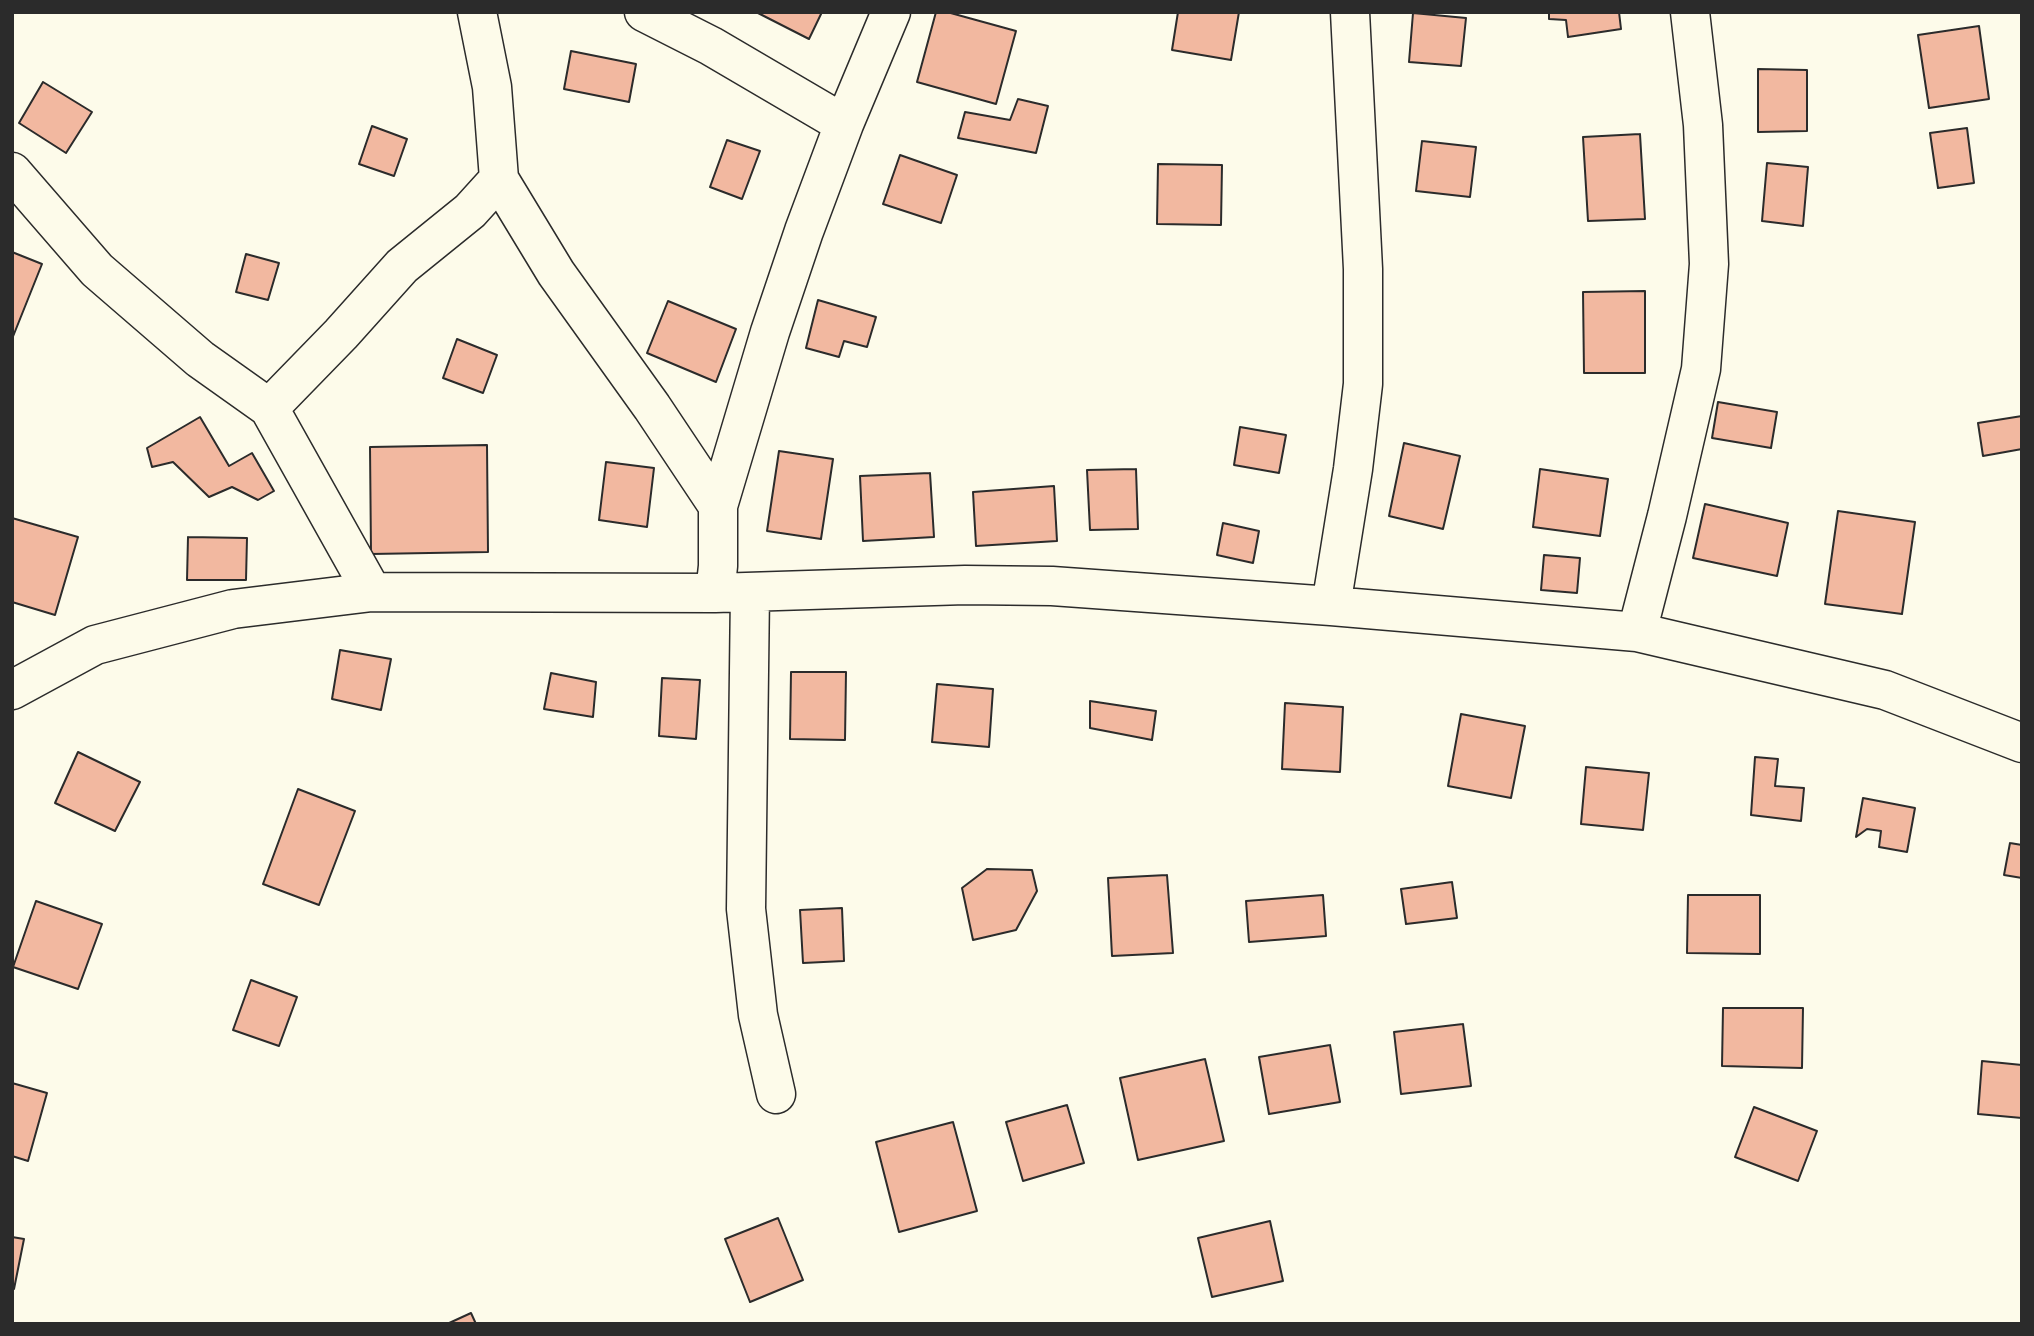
<!DOCTYPE html>
<html>
<head>
<meta charset="utf-8">
<style>
  body { margin:0 }
  #map { position:relative; width:2034px; height:1336px; overflow:hidden; background:#fdfbea; font-family:Raleway,sans-serif }
  canvas { display:block }
  .frame { position:absolute; inset:0; border:14px solid #2b2b2b; pointer-events:none }
</style>
</head>
<body>
<div id="map">
<canvas width="2034" height="1336"></canvas>
<div class="frame"></div>
</div>
<script>
const c = document.querySelector('canvas').getContext('2d');
c.lineJoin = 'round';
function fill(path, color) { c.fillStyle = color; c.fill(path, 'evenodd'); }
const shape = rows => new Path2D(rows.map(r => 'M' + r).join(''));
function trace(path, color, width, dash) { c.strokeStyle = color; c.lineWidth = width; c.lineCap = dash ? 'butt' : 'round'; c.setLineDash(dash || []); c.stroke(path); }
const building = shape([
  [756,12,822,12,809,39,756,12],
  [936,12,947,12,1016,31,996,104,917,82,936,12],
  [1178,12,1239,12,1231,60,1172,50,1178,12],
  [1549,12,1619,12,1621,29,1568,37,1566,20,1549,19,1549,12],
  [1413,13,1466,18,1461,66,1409,62,1413,13],
  [1979,26,1989,99,1929,108,1918,35,1979,26],
  [571,51,636,64,629,102,564,89,571,51],
  [1758,69,1807,70,1807,131,1758,132,1758,69],
  [43,82,92,112,66,153,19,123,43,82],
  [1018,99,1048,106,1036,153,958,138,965,112,1010,120,1018,99],
  [372,126,407,139,394,176,359,164,372,126],
  [1967,128,1974,183,1938,188,1930,133,1967,128],
  [1640,134,1645,219,1588,221,1583,137,1640,134],
  [727,140,760,151,742,199,710,187,727,140],
  [1422,141,1476,147,1470,197,1416,191,1422,141],
  [900,155,957,175,941,223,883,204,900,155],
  [1767,163,1808,167,1803,226,1762,221,1767,163],
  [1158,164,1222,165,1221,225,1157,224,1158,164],
  [12,252,42,264,12,339,12,252],
  [246,254,279,263,268,300,236,292,246,254],
  [1645,291,1645,373,1584,373,1583,292,1645,291],
  [818,300,876,317,867,347,844,341,839,357,806,348,818,300],
  [668,301,736,329,716,382,647,353,668,301],
  [457,339,497,355,483,393,443,378,457,339],
  [1718,402,1777,412,1771,448,1712,438,1718,402],
  [2022,416,2022,449,1983,456,1978,423,2022,416],
  [200,417,229,466,252,453,274,491,258,500,232,487,209,497,173,462,152,467,147,448,200,417],
  [1240,427,1286,435,1279,473,1234,465,1240,427],
  [1404,443,1460,456,1443,529,1389,516,1404,443],
  [487,445,488,552,371,554,370,447,487,445],
  [779,451,833,459,821,539,767,531,779,451],
  [606,462,654,468,647,527,599,520,606,462],
  [1136,469,1138,529,1090,530,1087,470,1136,469],
  [1540,469,1608,479,1600,536,1533,527,1540,469],
  [930,473,934,537,863,541,860,476,930,473],
  [1054,486,1057,541,976,546,973,492,1054,486],
  [1705,504,1788,523,1777,576,1693,558,1705,504],
  [1838,511,1915,522,1902,614,1825,604,1838,511],
  [12,518,78,537,55,615,12,602,12,518],
  [1223,523,1259,531,1253,563,1217,555,1223,523],
  [188,537,247,538,246,580,187,580,188,537],
  [1544,555,1580,558,1577,593,1541,590,1544,555],
  [340,650,391,659,381,710,332,699,340,650],
  [791,672,846,672,845,740,790,739,791,672],
  [551,673,596,682,593,717,544,709,551,673],
  [662,678,700,680,696,739,659,736,662,678],
  [937,684,993,689,989,747,932,742,937,684],
  [1090,701,1156,711,1152,740,1090,728,1090,701],
  [1285,703,1343,707,1340,772,1282,769,1285,703],
  [1461,714,1525,726,1511,798,1448,786,1461,714],
  [78,752,140,782,115,831,55,803,78,752],
  [1755,757,1778,759,1775,786,1804,788,1801,821,1751,815,1755,757],
  [1586,767,1649,773,1643,830,1581,824,1586,767],
  [298,789,355,811,319,905,263,884,298,789],
  [1863,798,1915,808,1907,852,1879,847,1881,831,1867,829,1856,837,1863,798],
  [2010,843,2022,845,2022,878,2004,875,2010,843],
  [987,869,1032,870,1037,891,1016,930,973,940,962,888,987,869],
  [1167,875,1173,953,1112,956,1108,878,1167,875],
  [1452,882,1457,918,1406,924,1401,889,1452,882],
  [1323,895,1326,936,1249,942,1246,901,1323,895],
  [1688,895,1760,895,1760,954,1687,953,1688,895],
  [36,901,102,924,78,989,13,967,36,901],
  [842,908,844,961,803,963,800,910,842,908],
  [251,980,297,997,279,1046,233,1030,251,980],
  [1723,1008,1803,1008,1802,1068,1722,1066,1723,1008],
  [1463,1024,1471,1086,1401,1094,1394,1032,1463,1024],
  [1330,1045,1340,1102,1269,1114,1259,1057,1330,1045],
  [1205,1059,1224,1141,1138,1160,1120,1078,1205,1059],
  [1982,1061,2022,1065,2022,1118,1978,1114,1982,1061],
  [12,1083,47,1093,28,1161,12,1156,12,1083],
  [1067,1105,1084,1163,1023,1181,1006,1122,1067,1105],
  [1754,1107,1817,1131,1798,1181,1735,1157,1754,1107],
  [953,1122,977,1211,899,1232,876,1142,953,1122],
  [778,1218,803,1280,750,1302,725,1239,778,1218],
  [1270,1221,1283,1281,1212,1297,1198,1238,1270,1221],
  [12,1237,24,1239,14,1289,12,1289,12,1237],
  [471,1313,476,1324,447,1324,471,1313]
]);
const minor = shape([
  [644,12,711,46,844,124,804,231,770,332,718,506,718,566,715,593],
  [844,124,891,12],
  [12,172,97,270,200,359,269,408,372,592],
  [499,179,556,273,652,407,718,506],
  [269,408,341,334,402,266,470,211,499,179,492,87,477,12],
  [750,592,746,909,758,1015,776,1094],
  [1331,606,1353,469,1363,384,1363,269,1350,12],
  [1637,632,1667,516,1701,369,1709,264,1703,125,1690,12],
  [12,690,95,645,233,609,372,592,715,593,965,585,1052,586,1331,606,1637,632,1885,690,2022,743]
]);
fill(building, '#f2b8a0');
trace(building, '#2b2b2b', 2);
trace(minor, '#2b2b2b', 41);
trace(minor, '#fdfbea', 38);
</script>
</body>
</html>
